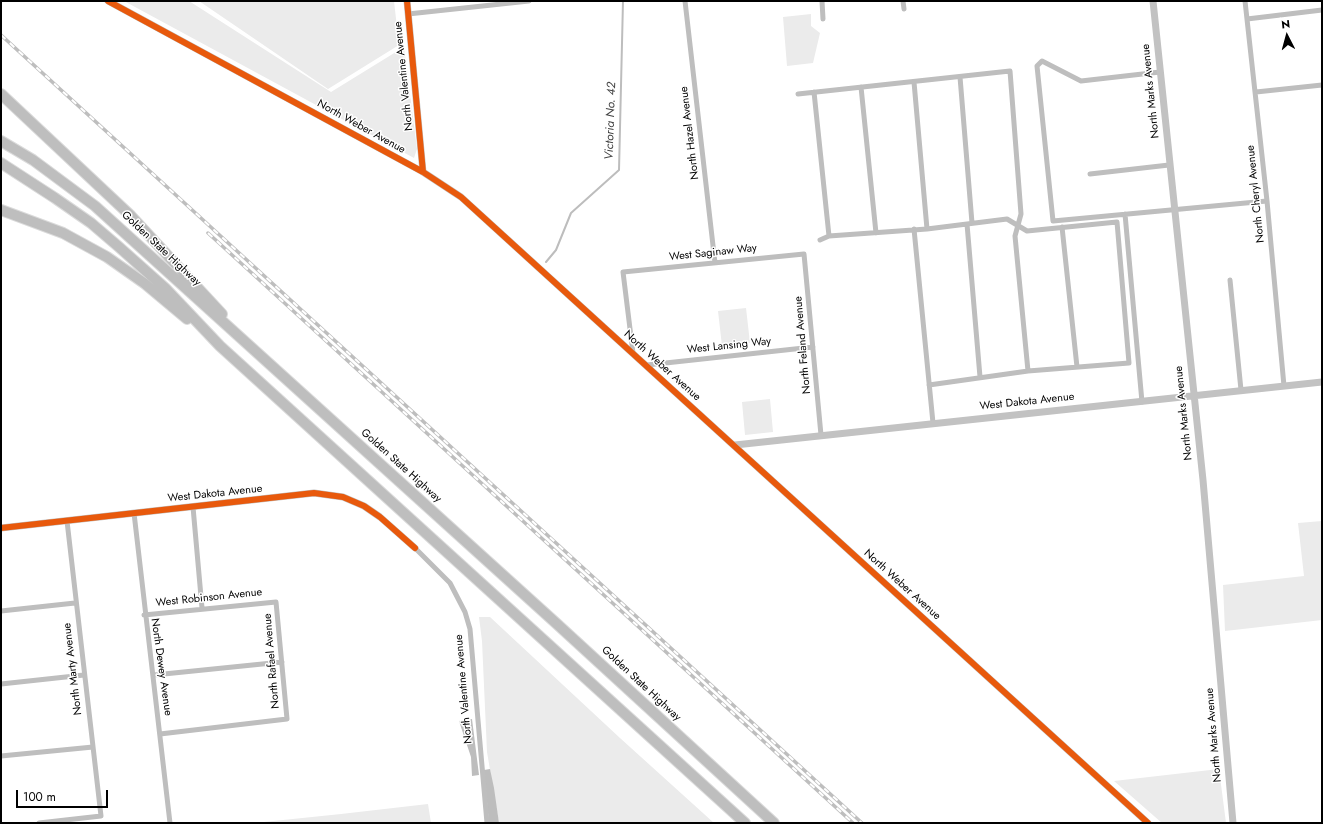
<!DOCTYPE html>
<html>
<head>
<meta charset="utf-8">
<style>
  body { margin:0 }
  #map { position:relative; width:1323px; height:824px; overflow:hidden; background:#fff; font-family:Jost,sans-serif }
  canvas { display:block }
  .frame { position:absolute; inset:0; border:2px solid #000; pointer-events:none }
  .north { position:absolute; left:1267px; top:16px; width:40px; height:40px; -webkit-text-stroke:3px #fff; paint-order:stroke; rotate:354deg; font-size:11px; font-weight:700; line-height:16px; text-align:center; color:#000 }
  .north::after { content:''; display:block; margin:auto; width:14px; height:18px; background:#000; clip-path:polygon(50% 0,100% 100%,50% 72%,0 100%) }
  .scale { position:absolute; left:16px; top:790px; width:92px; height:18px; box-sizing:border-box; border:2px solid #000; border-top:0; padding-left:5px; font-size:12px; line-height:14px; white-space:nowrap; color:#000; -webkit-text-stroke:3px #fff; paint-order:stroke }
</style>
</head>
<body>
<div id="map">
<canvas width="1323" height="824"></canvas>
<div class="frame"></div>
<div class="north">N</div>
<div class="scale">100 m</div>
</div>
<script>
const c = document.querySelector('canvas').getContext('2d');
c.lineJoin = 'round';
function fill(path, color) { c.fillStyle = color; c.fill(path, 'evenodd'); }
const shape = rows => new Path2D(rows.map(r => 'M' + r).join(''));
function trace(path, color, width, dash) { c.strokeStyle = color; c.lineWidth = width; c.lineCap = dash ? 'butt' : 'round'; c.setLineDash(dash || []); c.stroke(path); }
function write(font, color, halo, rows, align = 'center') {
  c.font = font + ' Jost,sans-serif'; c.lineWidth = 3; c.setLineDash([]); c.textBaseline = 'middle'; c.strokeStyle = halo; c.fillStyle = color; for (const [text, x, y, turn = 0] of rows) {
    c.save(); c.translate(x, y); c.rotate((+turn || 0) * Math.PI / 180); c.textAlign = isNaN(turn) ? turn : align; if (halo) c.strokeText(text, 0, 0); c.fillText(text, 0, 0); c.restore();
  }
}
const green = shape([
  [124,1,189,1,331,92,404,47,417,149,414,158],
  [199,1,394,1,399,45,328,89],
  [811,14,811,26,820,33,813,63,787,66,783,17],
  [746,308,750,343,722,346,718,311],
  [770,399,773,432,745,435,742,402],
  [1322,521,1322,620,1225,631,1223,585,1304,576,1298,523],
  [479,617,490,617,620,738,714,823,499,823,487,752,482,641],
  [1219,769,1226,823,1162,823,1114,781],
  [428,804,431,823,254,823,341,814]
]);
const water = shape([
  [472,719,479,775,472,776,471,757,459,721],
  [490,769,494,788,499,823,489,823,484,770]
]);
const stream = shape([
  [546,262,556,250,571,213,619,170,623,1]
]);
const street = shape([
  [685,1,715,263],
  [822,1,823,19],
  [903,1,904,9],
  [1245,1,1267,201,1284,386],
  [408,14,529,1],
  [1247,19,1322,10],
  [1160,72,1081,81,1042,61,1037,66,1053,221,1267,201],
  [960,77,972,223],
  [914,82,927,229],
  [861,87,876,233],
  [814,92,829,236],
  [1256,92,1322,85],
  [798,94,1010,71,1021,214,1015,236,1028,371],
  [1090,174,1169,165],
  [1125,214,1142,402],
  [967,224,980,377],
  [1062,227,1077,367],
  [914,229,933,423],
  [820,240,829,236,927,229,1007,219,1027,231,1117,222,1129,363,1028,371,929,385],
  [1230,280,1241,390],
  [633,353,623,272,804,254,821,435],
  [647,365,813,347],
  [193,507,202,608],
  [134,513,170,823],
  [415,548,450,583,465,612,470,629,487,823],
  [1,611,75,603],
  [144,615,276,602,287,719,160,734],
  [154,675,282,662],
  [1,684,84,675],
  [1,756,93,747],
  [39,823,101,816,67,521]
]);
const secondary = shape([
  [108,1,423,172,461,197,1148,823],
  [407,1,423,172],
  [1153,1,1203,480,1233,823],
  [735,445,1322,382],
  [1,528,314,493,343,497,364,506,380,517,415,548]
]);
const highway = shape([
  [1,94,131,216,222,314],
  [1,141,33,160,95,206,557,624,774,823],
  [1,163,55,198,91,223,119,247,165,288,220,346,745,823],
  [1,210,63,233,107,257,144,283,187,319]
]);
const rail = shape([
  [1,35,862,823],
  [208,233,853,823]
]);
const cycleway = shape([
  [108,1,423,172,461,197,1148,823],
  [407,1,423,172],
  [1,528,314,493,343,497,364,506,380,517,415,548]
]);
const streetNames = [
  ["North Valentine Avenue",404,76,-96],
  ["North Marks Avenue",1151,91,-96],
  ["North Weber Avenue",361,127,29],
  ["North Hazel Avenue",690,133,-97],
  ["North Cheryl Avenue",1256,194,-96],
  ["Golden State Highway",161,249,43],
  ["West Saginaw Way",713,253,-6],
  ["North Feland Avenue",803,345,-95],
  ["West Lansing Way",729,346,-6],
  ["North Weber Avenue",662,366,42],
  ["West Dakota Avenue",1027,402,-6],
  ["North Marks Avenue",1184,413,-96],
  ["Golden State Highway",401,466,42],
  ["West Dakota Avenue",215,494,-6],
  ["North Weber Avenue",902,585,42],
  ["West Robinson Avenue",209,598,-6],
  ["North Rafael Avenue",272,661,-95],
  ["North Dewey Avenue",161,667,82],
  ["North Marty Avenue",73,669,-97],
  ["Golden State Highway",641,684,43],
  ["North Valentine Avenue",464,689,-95],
  ["North Marks Avenue",1214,735,-95]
];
const waterNames = [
  ["Victoria No. 42",611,121,-88]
];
fill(green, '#ebebeb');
fill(water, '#bdbdbd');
trace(stream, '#bdbdbd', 2);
trace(highway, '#dbdbdb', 12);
trace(street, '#bebebe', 5);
trace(secondary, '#c2c2c2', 7);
trace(highway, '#bebebe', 10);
trace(rail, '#bebebe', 3.5);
trace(rail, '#fff', 2, [6]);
trace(cycleway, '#e8590c', 6);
write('11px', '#000', '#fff', streetNames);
write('italic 12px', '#424242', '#fff', waterNames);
</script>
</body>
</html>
